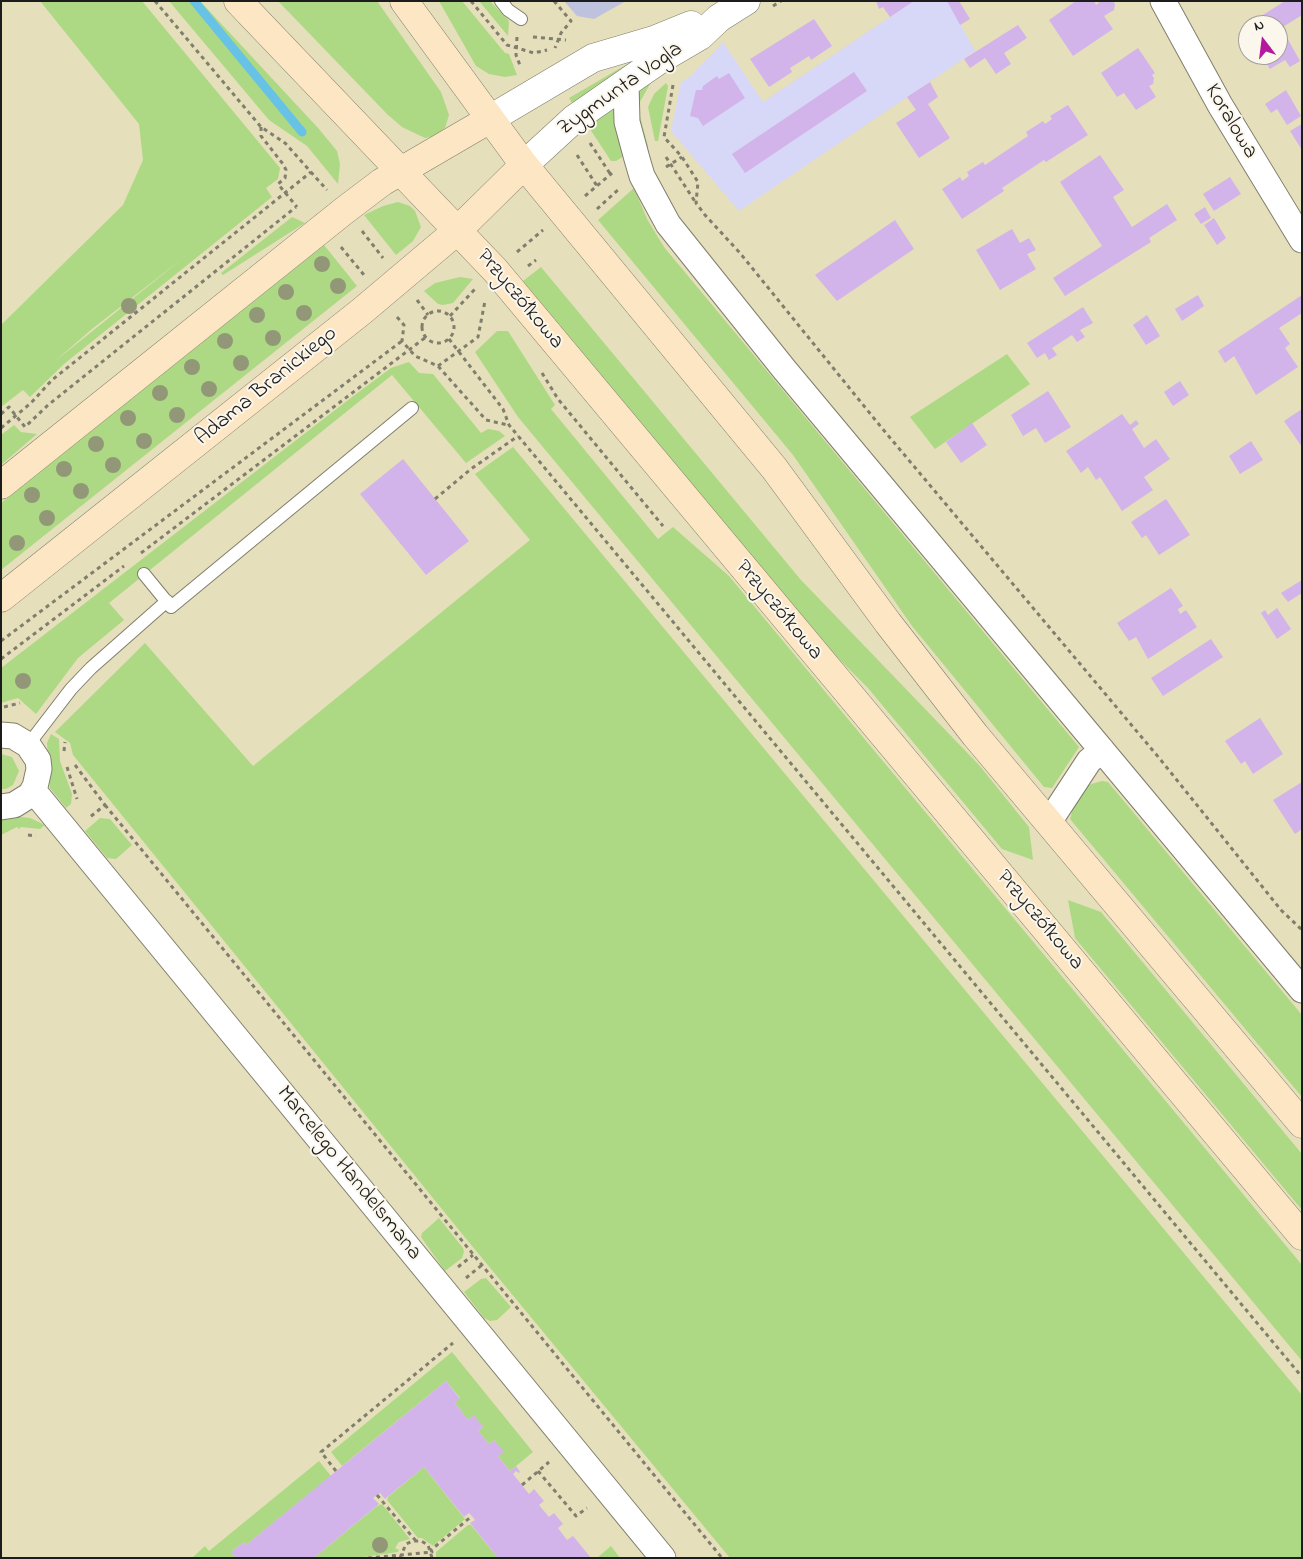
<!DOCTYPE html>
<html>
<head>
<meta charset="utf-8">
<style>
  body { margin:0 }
  #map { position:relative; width:1303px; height:1559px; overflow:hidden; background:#e5dfbb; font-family:"Indie Flower",sans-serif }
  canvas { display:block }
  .frame { position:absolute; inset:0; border:2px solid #1c1c1c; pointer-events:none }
  .north { position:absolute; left:1238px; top:15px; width:50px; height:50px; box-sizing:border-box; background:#fbf7ec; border:1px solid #a29f99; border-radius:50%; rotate:345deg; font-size:14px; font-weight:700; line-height:20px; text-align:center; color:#1c1c1c }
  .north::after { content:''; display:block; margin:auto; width:18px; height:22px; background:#b5179e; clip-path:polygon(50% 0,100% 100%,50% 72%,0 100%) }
</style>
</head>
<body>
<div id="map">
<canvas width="1303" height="1559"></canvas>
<div class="frame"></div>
<div class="north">N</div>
</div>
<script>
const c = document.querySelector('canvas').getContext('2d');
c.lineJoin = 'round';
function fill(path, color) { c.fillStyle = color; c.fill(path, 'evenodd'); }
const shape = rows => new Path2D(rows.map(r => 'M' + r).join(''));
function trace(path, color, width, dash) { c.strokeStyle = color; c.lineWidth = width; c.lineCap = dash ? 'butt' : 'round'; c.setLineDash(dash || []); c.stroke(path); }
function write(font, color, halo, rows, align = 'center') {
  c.font = font + ' "Indie Flower",sans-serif'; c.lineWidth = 4; c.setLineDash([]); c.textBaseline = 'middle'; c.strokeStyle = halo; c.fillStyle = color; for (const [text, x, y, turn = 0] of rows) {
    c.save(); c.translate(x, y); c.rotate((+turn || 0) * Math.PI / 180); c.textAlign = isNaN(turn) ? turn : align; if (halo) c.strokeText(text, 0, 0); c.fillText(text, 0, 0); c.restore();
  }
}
const built = shape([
  [914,1,947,1,975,51,739,211,671,131,681,82,690,77,723,42,763,102]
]);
const industrial = shape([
  [564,1,626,1,594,19,577,16]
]);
const green = shape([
  [40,1,142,1,280,168,278,179,266,188,272,197,64,364,30,397,23,390,1,407,1,325,123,205,143,160,139,124],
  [183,258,54,362,92,329],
  [169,1,200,1,319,129,337,151,340,164,338,184,307,146,269,120],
  [278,1,377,1,441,92,449,115,445,128,435,136,425,138,402,127,387,114],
  [439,1,462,1,505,53,509,54,517,75,505,77,489,74,476,66],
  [479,1,490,1,509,21,508,36],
  [648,52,574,106,569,98],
  [674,64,650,84,640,102,639,113,648,146,646,150,635,119,639,92,644,84],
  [666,83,668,86,658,141,655,141,648,107,654,94],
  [614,108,615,123,624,156,616,161,611,161,588,126],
  [634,188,647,219,664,247,1079,747,1052,788,1044,787,912,626,793,455,598,220],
  [398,202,410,206,415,211,421,227,413,241,396,255,364,215,383,206],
  [292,217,305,223,223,275,221,273],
  [324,245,357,286,1,570,1,503],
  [541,267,801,580,979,765,1029,827,1033,860,1002,849,868,688,827,647,523,281],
  [460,277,473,279,453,303,443,305,438,304,424,291,435,283],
  [497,331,508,331,555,405,551,409,658,539,673,527,729,576,1302,1265,1302,1361,518,417,475,352],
  [1007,354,1030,384,935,449,910,417],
  [409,362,419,373,433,374,481,433,488,429,499,431,505,436,466,463,392,375,109,603,124,620,78,658,36,714,18,698,1,703,1,668,352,397,391,368],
  [14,425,21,432,37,434,1,465,1,435],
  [513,447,1302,1395,1302,1558,730,1558,463,1235,73,755,70,743,55,732,145,643,253,766,530,540,475,474],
  [51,734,59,739,60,761,72,794,71,804,66,808,50,788,47,743],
  [1,754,12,757,19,771,13,785,6,789,1,789],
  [1102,781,1108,782,1302,1015,1302,1097,1070,819,1075,802,1088,785],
  [13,816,30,818,45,825,40,829,21,827,19,829,17,827,1,835,1,817],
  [100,818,110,819,132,845,116,859,107,858,85,831],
  [1068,900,1101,912,1302,1154,1302,1210,1075,938],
  [439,1218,463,1248,464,1252,462,1258,445,1271,421,1237,422,1233],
  [486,1278,511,1307,497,1320,490,1321,484,1318,464,1292,481,1279],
  [452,1352,533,1452,510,1471,498,1456,503,1452,494,1440,489,1444,478,1431,483,1427,474,1416,468,1420,455,1403,460,1398,446,1381,342,1466,331,1452],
  [319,1461,331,1476,246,1545,244,1542,231,1552,236,1558,192,1558,205,1546,209,1551],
  [424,1467,465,1519,433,1546,422,1538,418,1538,387,1500,388,1497],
  [382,1504,410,1539,399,1542,395,1548,399,1550,398,1552,357,1558,314,1558,377,1506],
  [468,1525,471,1525,498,1558,436,1558,436,1552],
  [611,1546,620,1558,597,1558]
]);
const stream = shape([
  [194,1,302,132]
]);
const building = shape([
  [876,1,914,1,890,17,883,7,879,9],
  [947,1,959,1,970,19,960,25],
  [1076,1,1094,1,1096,5,1101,1,1113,1,1115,4,1114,10,1104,16,1113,29,1073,56,1049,20],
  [1285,1,1302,1,1302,15,1278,30,1278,25,1247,25],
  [814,19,832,46,811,60,809,56,790,68,792,72,769,87,750,59],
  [1018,25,1027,38,1004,53,1011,64,996,74,985,58,970,68,964,59],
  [1285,34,1300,61,1290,67,1285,60,1270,69,1261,55,1278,55,1278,38],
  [1138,48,1155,73,1152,75,1154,78,1153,84,1149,86,1156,97,1136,110,1124,93,1117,97,1101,73],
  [854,72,867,91,745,173,732,154],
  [729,73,745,98,703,126,698,118,690,116,696,90,702,90,703,86,717,76,719,79],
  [930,82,938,97,928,104,950,138,919,158,896,123,916,110,907,97],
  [1286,90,1301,116,1287,125,1277,109,1271,113,1265,104],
  [1068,105,1088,135,1046,162,1044,160,1002,188,1004,191,962,219,942,189,960,177,962,181,969,176,967,172,983,162,985,165,1028,136,1026,132,1043,121,1045,124,1052,119,1050,116],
  [1302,124,1302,150,1290,131],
  [1100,155,1124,190,1113,197,1132,227,1167,204,1177,220,1149,238,1151,242,1065,296,1053,278,1102,246,1060,182],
  [1230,177,1241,194,1214,211,1203,194],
  [1205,207,1211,218,1201,224,1194,214],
  [1214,218,1226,238,1217,245,1204,225],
  [895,220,914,249,837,301,815,275],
  [1012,229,1020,243,1029,238,1036,250,1027,254,1036,269,1000,290,976,250],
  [1198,295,1204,306,1182,321,1175,309],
  [1302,295,1302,313,1279,328,1290,344,1285,348,1298,367,1256,395,1234,356,1225,363,1218,351],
  [1083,307,1093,323,1080,330,1085,337,1077,342,1072,335,1052,348,1057,355,1049,360,1045,353,1037,358,1027,343],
  [1147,315,1160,336,1146,345,1133,325],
  [1180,381,1189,395,1173,406,1164,392],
  [1048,391,1071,427,1045,443,1036,428,1023,436,1011,415],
  [1302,409,1302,447,1284,421],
  [1122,414,1130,425,1136,420,1139,424,1132,429,1144,448,1156,439,1170,459,1144,477,1153,490,1122,511,1100,477,1096,480,1088,467,1081,473,1066,451],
  [972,423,987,445,961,463,946,442],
  [1251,441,1263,460,1240,474,1229,456],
  [403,459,469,541,426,575,360,494],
  [1166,499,1190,535,1159,555,1146,535,1142,538,1131,522],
  [1302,580,1302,593,1288,602,1281,593],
  [1171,588,1183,606,1178,609,1180,614,1186,610,1197,627,1148,659,1136,637,1129,641,1117,623],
  [1277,608,1291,629,1277,639,1261,613,1265,610,1268,615],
  [1211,639,1223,657,1163,696,1151,678],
  [1260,718,1283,754,1253,774,1245,761,1241,764,1225,741],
  [1302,782,1302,829,1295,834,1273,800],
  [446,1381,460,1399,455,1403,468,1420,474,1415,483,1427,478,1431,489,1444,494,1440,504,1452,498,1456,510,1471,516,1466,520,1472,519,1473,516,1471,513,1474,529,1494,534,1489,544,1501,539,1505,549,1517,554,1513,563,1524,558,1528,567,1540,573,1536,591,1558,498,1558,470,1523,475,1520,472,1516,469,1513,464,1517,424,1467,385,1499,380,1493,373,1498,379,1504,314,1558,236,1558,231,1552,244,1542,246,1545]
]);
const path = shape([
  [155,1,261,127,285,143,327,190],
  [471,1,507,45,534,53,547,50],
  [554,1,571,21,561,33,555,48],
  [773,6,781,1],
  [517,37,516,55,521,68],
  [533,37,566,40],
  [673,85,664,137,682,157,698,182,696,203,705,215,740,253,881,427,1160,759,1281,910,1302,930],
  [261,127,261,136,283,164,286,170,285,178,278,184,297,207],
  [590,143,611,175],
  [577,155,597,186],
  [666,157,696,203],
  [666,167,682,157],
  [585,196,612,173],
  [597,209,620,188],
  [362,231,383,258],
  [341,247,364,275],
  [517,252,543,230],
  [528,266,536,260],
  [417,300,428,315],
  '422 327a16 16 0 1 1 32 0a16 16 0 1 1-32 0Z',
  [450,316,475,289],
  [397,317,404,325,402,341,415,356,438,366,486,420,508,425],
  [449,339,503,409,509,425,1302,1377],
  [438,366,478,337,485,301],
  [542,373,558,399,663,526],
  [1,414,9,407,25,427,48,405,296,207],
  [1,428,31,403,52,380,311,172],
  [435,499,471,469,518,436],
  [141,553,426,337],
  [1,641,402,341],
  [1,659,124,566],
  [4,707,20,703],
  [64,751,65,742],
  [75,765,105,805,90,817],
  [67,767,77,799],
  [105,805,722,1558],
  [28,835,36,836],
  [458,1267,473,1255],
  [466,1278,482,1265],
  [336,1471,321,1452,453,1343],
  [538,1471,576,1516,587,1508],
  [522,1485,549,1462],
  [377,1495,416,1541],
  [368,1558,432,1552,431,1550,472,1516],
  [400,1558,406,1544,413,1541,421,1541,428,1545,432,1558]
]);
const service = shape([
  [501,1,508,10,521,19],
  [144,574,171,607,412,408],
  [28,745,71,689,91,668,167,601]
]);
const minor = shape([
  [1163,1,1220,105,1302,240],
  [626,83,627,122,637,159,642,176,668,224,784,369,1302,990],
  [1,735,13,736,28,745,38,760,39,769,35,787,30,795,14,805,1,807],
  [33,790,663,1558],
  [1049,822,1089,761,1102,750]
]);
const tertiary = shape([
  [490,119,593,58,654,40,691,25],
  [524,165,574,119,659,60,700,36,719,18,746,1]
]);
const secondary = shape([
  [238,1,495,270,1302,1236],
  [404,1,524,165,774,468,888,623,975,735,1302,1124],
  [1,485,345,210,382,182,490,119],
  [1,598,362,311,458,230,524,165]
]);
const trees = [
  [322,264],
  [338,286],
  [286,292],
  [129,306],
  [304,313],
  [257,315],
  [273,338],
  [225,341],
  [241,363],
  [192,367],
  [209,389],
  [160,393],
  [177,415],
  [128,418],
  [144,441],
  [96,444],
  [113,465],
  [64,469],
  [81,491],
  [32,495],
  [47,518],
  [17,543],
  [23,681],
  [380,1545]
];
const streetNames = [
  ["Zygmunta Vogla",621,90,-35],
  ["Koralowa",1230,122,59],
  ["Przyczółkowa",519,300,50],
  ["Adama Branickiego",267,387,-39],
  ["Przyczółkowa",778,611,50],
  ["Przyczółkowa",1039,921,50],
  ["Marcelego Handelsmana",348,1174,51]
];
fill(built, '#d7d7f8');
fill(industrial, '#bfc2dd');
fill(green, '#aed984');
trace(stream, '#68c2e6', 9);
fill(building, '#d3b4ea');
trace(service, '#807e6c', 14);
trace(minor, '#807e6c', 27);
trace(tertiary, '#807e6c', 29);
trace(secondary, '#807e6c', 29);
trace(path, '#807e6c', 3, [4, 4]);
trace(service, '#fff', 12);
trace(minor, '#fff', 25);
trace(tertiary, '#fff', 28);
trace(secondary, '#fce6c4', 28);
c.fillStyle = '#929877';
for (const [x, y] of trees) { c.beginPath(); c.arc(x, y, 8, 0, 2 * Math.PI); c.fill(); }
write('22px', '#1c1c1c', '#fbf7ec', streetNames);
</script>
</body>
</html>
